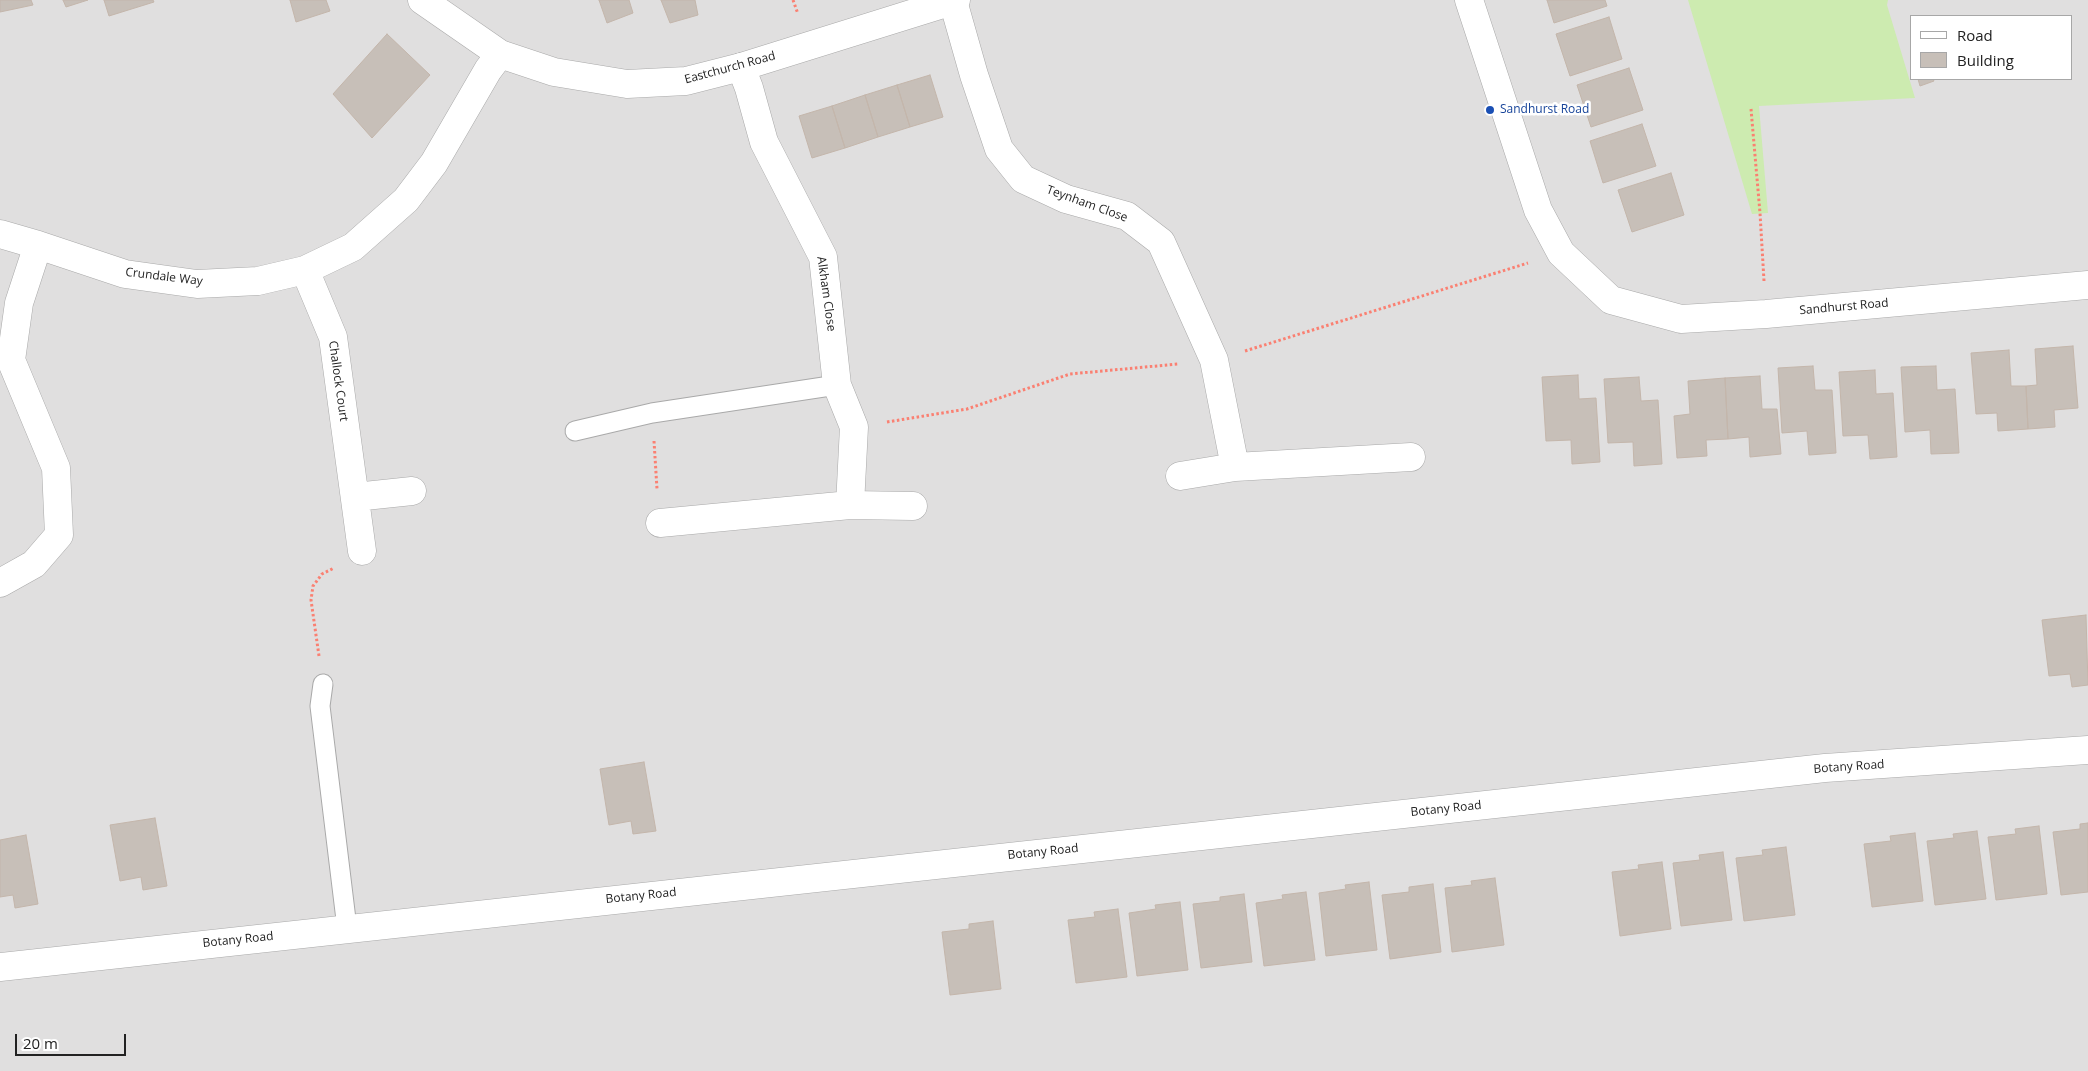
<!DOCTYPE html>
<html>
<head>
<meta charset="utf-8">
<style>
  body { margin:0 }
  #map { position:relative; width:2088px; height:1071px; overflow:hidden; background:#f2efe9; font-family:"Open Sans",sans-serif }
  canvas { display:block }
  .legend { position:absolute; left:1910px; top:15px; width:162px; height:65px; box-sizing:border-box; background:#fff; border:1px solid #a7a7a7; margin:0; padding:6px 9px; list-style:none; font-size:15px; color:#222 }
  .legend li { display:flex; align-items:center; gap:10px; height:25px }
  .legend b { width:25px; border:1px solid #a7a7a7 }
  .scale { position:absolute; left:15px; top:1034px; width:111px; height:22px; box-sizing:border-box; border:2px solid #222; border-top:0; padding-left:6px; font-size:15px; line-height:18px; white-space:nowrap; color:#222; -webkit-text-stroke:4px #fff; paint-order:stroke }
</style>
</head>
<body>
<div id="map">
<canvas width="2088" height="1071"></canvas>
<ul class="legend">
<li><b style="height:6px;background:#fff"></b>Road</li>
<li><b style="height:14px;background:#c7bfb8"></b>Building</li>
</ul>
<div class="scale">20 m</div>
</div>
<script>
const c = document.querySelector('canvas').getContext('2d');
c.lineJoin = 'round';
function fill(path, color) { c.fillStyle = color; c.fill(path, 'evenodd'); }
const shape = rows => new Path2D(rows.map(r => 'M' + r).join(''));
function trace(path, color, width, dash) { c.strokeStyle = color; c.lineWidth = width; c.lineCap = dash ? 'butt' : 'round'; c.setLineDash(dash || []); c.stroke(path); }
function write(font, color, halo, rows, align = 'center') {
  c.font = font + ' "Open Sans",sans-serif'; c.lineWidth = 5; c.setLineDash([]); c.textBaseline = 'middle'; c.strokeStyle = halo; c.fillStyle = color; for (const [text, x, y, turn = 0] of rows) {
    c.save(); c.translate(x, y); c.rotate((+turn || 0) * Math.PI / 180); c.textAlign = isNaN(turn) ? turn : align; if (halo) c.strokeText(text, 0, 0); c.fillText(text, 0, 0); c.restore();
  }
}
const residential = shape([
  [0,0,2088,0,2088,1071,0,1071],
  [1912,16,2072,16,2072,79,1912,79]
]);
const grass = shape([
  [1688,0,1888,0,1887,5,1915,98,1759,106,1768,213,1752,214]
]);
const building = shape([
  [0,0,31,0,33,5,0,12,0,0],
  [63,0,88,0,66,7,63,0],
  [104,0,153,0,154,2,109,16,104,0],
  [290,0,326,0,330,11,296,22,290,0],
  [599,0,629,0,633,13,607,23,599,0],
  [661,0,695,0,698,15,670,23,661,0],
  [1547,0,1605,0,1607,6,1554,23,1547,0],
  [1609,17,1622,59,1570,76,1556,34,1609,17],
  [387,34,430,75,372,138,333,94,387,34],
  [1629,68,1643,110,1591,127,1577,85,1629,68],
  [930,75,943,117,910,127,897,85,930,75],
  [1918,79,1933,79,1934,81,1920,86,1918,79],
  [897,85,910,127,878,137,865,95,897,85],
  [865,95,878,137,845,148,832,106,865,95],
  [832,106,845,148,812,158,799,116,832,106],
  [1642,124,1656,166,1603,183,1590,141,1642,124],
  [1671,173,1684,215,1632,232,1618,190,1671,173],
  [2073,346,2078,408,2054,410,2055,427,2028,429,2026,386,2037,385,2035,349,2073,346],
  [2009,350,2011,386,2026,386,2028,429,1998,431,1997,413,1976,414,1971,353,2009,350],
  [1813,366,1815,390,1832,390,1836,453,1809,455,1807,431,1782,433,1778,368,1813,366],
  [1936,366,1937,390,1955,389,1959,453,1931,454,1930,430,1905,432,1901,367,1936,366],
  [1875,370,1876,394,1893,393,1897,457,1870,459,1868,435,1843,436,1839,372,1875,370],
  [1578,375,1579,399,1596,398,1600,462,1572,464,1571,440,1546,441,1542,377,1578,375],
  [1760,376,1762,409,1777,409,1781,454,1750,457,1749,437,1728,439,1725,378,1760,376],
  [1639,377,1641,401,1658,400,1662,464,1634,466,1633,442,1608,443,1604,379,1639,377],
  [1725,378,1728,439,1706,440,1707,456,1677,458,1674,416,1690,414,1688,381,1725,378],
  [2086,615,2088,685,2072,687,2070,674,2049,676,2042,620,2086,615],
  [644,762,656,831,633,834,631,821,609,825,600,769,644,762],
  [155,818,167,886,143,890,141,877,120,881,110,825,155,818],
  [2088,823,2088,892,2061,895,2053,832,2080,829,2080,824,2088,823],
  [2039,826,2047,894,1996,900,1988,837,2016,834,2015,829,2039,826],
  [1977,831,1986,899,1935,905,1927,841,1954,838,1953,834,1977,831],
  [1915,833,1923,901,1872,907,1864,844,1891,841,1890,836,1915,833],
  [26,835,38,904,15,908,13,895,0,897,0,840,26,835],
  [1786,847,1795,915,1744,921,1736,858,1763,855,1762,850,1786,847],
  [1723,852,1732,920,1681,926,1673,863,1700,860,1699,855,1723,852],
  [1662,862,1671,929,1620,936,1612,872,1639,869,1638,865,1662,862],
  [1495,878,1504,945,1452,952,1445,888,1472,885,1471,881,1495,878],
  [1369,882,1377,950,1326,956,1319,893,1346,889,1345,885,1369,882],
  [1433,884,1441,952,1390,959,1382,895,1409,892,1409,887,1433,884],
  [1306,892,1315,960,1264,966,1256,903,1283,899,1282,895,1306,892],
  [1244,894,1252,962,1201,968,1193,904,1220,901,1220,897,1244,894],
  [1180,902,1188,970,1137,976,1129,913,1156,909,1155,905,1180,902],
  [1118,909,1127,977,1076,983,1068,920,1095,917,1094,912,1118,909],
  [993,921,1001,989,950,995,942,932,969,929,969,924,993,921]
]);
const path = shape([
  [793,0,798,14],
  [1751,109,1760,213,1764,281],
  [1245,351,1528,263],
  [887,422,967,409,1070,374,1178,364],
  [654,441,657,489],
  [319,656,311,600,313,586,322,574,334,568]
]);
const service = shape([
  [575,431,652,413,837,385],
  [323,684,320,706,347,928]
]);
const minor = shape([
  [1469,0,1538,210,1561,253,1611,300,1681,319,1766,314,2088,285],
  [953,1,974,75,999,149,1023,179,1066,199,1127,216,1161,242,1214,360,1235,467],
  [741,67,749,88,764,142,823,257,837,385,854,427,850,505],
  [0,234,38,245,125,274,197,284,258,281,305,270,353,247,406,200,434,163,488,70,500,54],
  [305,270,333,337,362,551],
  [1180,476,1235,467,1411,457],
  [355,497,412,491],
  [660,523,850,505,913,506],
  [0,583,34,564,59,535,56,468,11,360,19,303,38,245]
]);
const tertiary = shape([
  [422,0,500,54,554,72,627,84,686,81,741,67,956,0],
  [0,967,1825,768,2088,750]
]);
const markers = [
  [1490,110,5,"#1a4fb4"]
];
const streetNames = [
  ["Eastchurch Road",730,68,-15],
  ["Teynham Close",1087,204,20],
  ["Crundale Way",164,277,7],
  ["Alkham Close",826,294,82],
  ["Sandhurst Road",1844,307,-5],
  ["Challock Court",338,381,82],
  ["Botany Road",1849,767,-4],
  ["Botany Road",1446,809,-6],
  ["Botany Road",1043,852,-6],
  ["Botany Road",641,896,-6],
  ["Botany Road",238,940,-6]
];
const transitNames = [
  ["Sandhurst Road",1500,110]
];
fill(residential, '#e0dfdf');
fill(grass, '#cdebb0');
fill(building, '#c7bfb8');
trace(building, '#c4b6ab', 1);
trace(service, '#a9a9a9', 21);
trace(minor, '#a9a9a9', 29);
trace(tertiary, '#a9a9a9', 29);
trace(path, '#fa8072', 3, [2.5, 2.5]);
trace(service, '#fff', 19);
trace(minor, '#fff', 28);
trace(tertiary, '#fff', 28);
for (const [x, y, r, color] of markers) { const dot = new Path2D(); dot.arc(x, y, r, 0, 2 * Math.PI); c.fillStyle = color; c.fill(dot); trace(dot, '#fff', 2); }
write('12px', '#222', '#fff', streetNames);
write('12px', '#164399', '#fff', transitNames, 'left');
</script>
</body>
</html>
